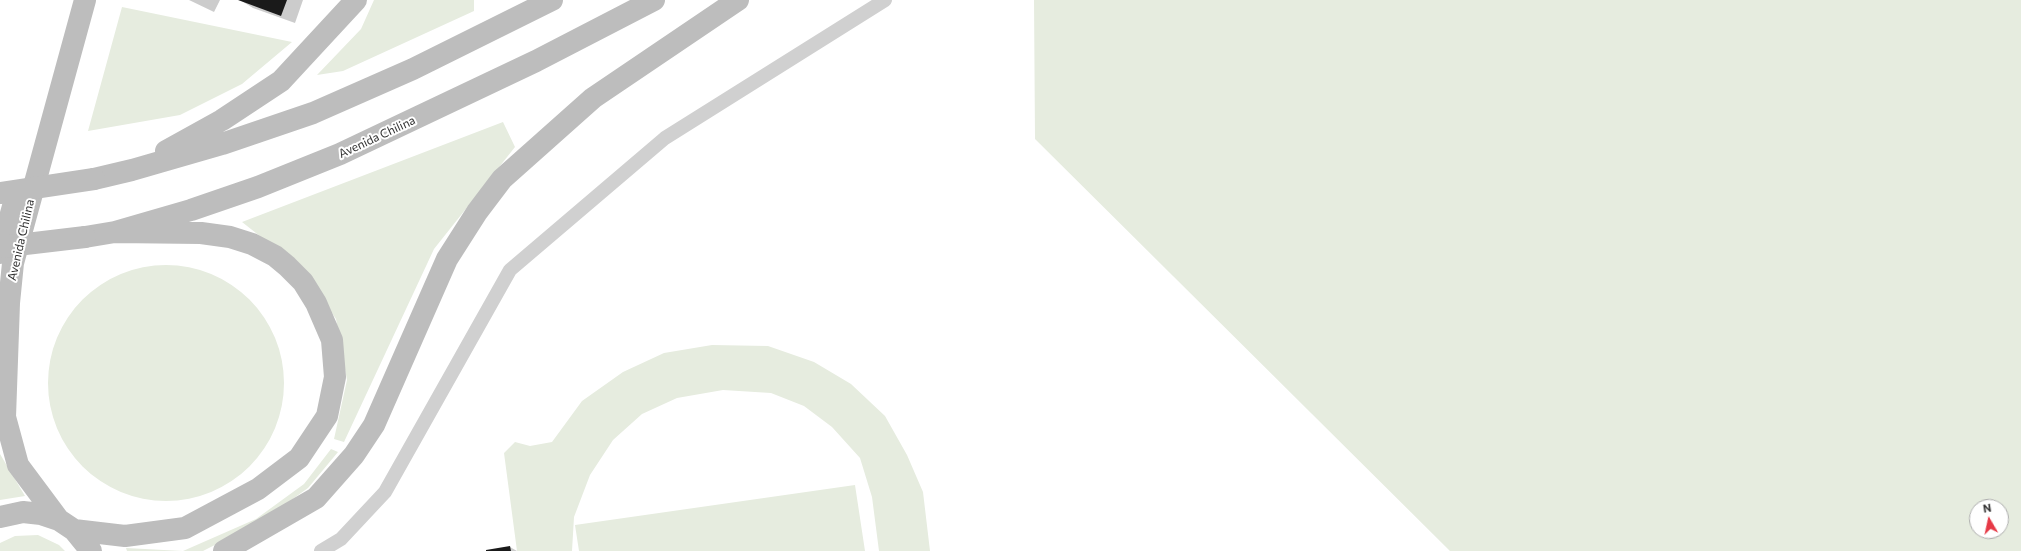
<!DOCTYPE html>
<html>
<head>
<meta charset="utf-8">
<style>
  body { margin:0 }
  #map { position:relative; width:2021px; height:551px; overflow:hidden; background:#fff; font-family:Commissioner,sans-serif }
  canvas { display:block }
  .north { position:absolute; left:1969px; top:499px; width:40px; height:40px; box-sizing:border-box; background:#fff; border:1px solid #adadad; border-radius:50%; rotate:351deg; font-size:11px; font-weight:700; line-height:16px; text-align:center; color:#333 }
  .north::after { content:''; display:block; margin:auto; width:14px; height:18px; background:#e63946; clip-path:polygon(50% 0,100% 100%,50% 72%,0 100%) }
</style>
</head>
<body>
<div id="map">
<canvas width="2021" height="551"></canvas>
<div class="north">N</div>
</div>
<script>
const c = document.querySelector('canvas').getContext('2d');
c.lineJoin = 'round';
function fill(path, color) { c.fillStyle = color; c.fill(path, 'evenodd'); }
const shape = rows => new Path2D(rows.map(r => 'M' + r).join(''));
function trace(path, color, width, dash) { c.strokeStyle = color; c.lineWidth = width; c.lineCap = dash ? 'butt' : 'round'; c.setLineDash(dash || []); c.stroke(path); }
function write(font, color, halo, rows, align = 'center') {
  c.font = font + ' Commissioner,sans-serif'; c.lineWidth = 4; c.setLineDash([]); c.textBaseline = 'middle'; c.strokeStyle = halo; c.fillStyle = color; for (const [text, x, y, turn = 0] of rows) {
    c.save(); c.translate(x, y); c.rotate((+turn || 0) * Math.PI / 180); c.textAlign = isNaN(turn) ? turn : align; if (halo) c.strokeText(text, 0, 0); c.fillText(text, 0, 0); c.restore();
  }
}
const green = shape([
  [374,0,474,0,474,11,343,71,317,75,361,29],
  [1034,0,2021,0,2021,551,1450,551,1035,139],
  [1977,507,2001,507,2001,531,1977,531],
  [122,7,292,42,242,84,180,115,88,131],
  [503,122,515,147,434,249,344,442,334,439,347,380,336,319,303,270,242,222],
  '48 383a118 118 0 1 1 236 0a118 118 0 1 1-236 0Z',
  [712,345,768,346,814,362,851,384,885,416,907,455,923,492,930,551,879,551,872,497,860,458,832,427,804,406,771,393,723,390,677,398,642,414,613,440,590,475,574,517,572,551,517,551,504,453,515,442,530,446,552,442,582,401,623,372,664,353],
  [331,449,338,452,308,488,262,521,203,551,127,551,126,548,183,551,256,519,304,484],
  [0,454,25,496,0,500],
  [855,485,865,551,579,551,575,525],
  [38,535,59,545,65,551,0,551,0,543,15,536]
]);
const shadow = shape([
  [189,0,220,0,214,12],
  [240,0,303,0,295,23,253,8],
  [510,547,517,551,487,551]
]);
const building = shape([
  [238,0,287,0,281,16],
  [510,546,511,551,486,551,486,550]
]);
const lane = shape([
  [321,551,341,539,385,492,510,270,665,138,885,0]
]);
const secondary = shape([
  [166,151,222,120,281,81,356,0],
  [94,179,132,170,222,144,313,113,413,69,552,0],
  [85,237,115,232,191,210,258,187,340,154,536,61,654,0],
  [0,253,17,192],
  [0,517,23,512,41,514,59,520,74,530,91,551],
  [59,520,18,465,5,417,9,303,13,263,85,0],
  [74,530,125,536,185,528,258,489,299,458,327,416,335,377,332,340,316,303,303,282,287,266,275,256,252,244,230,237,201,233,115,232],
  [224,551,316,498,354,455,374,425,447,259,477,212,502,179,593,98,738,0]
]);
const secondaryBridge = shape([
  [0,193,94,179],
  [0,247,85,237]
]);
const streetNames = [
  ["Avenida Chilina",377,137,-25],
  ["Avenida Chilina",21,240,-77]
];
fill(green, '#e6ecdf');
fill(shadow, '#0003');
fill(building, '#1a1a1a');
trace(lane, '#d0d0d0', 14);
trace(secondary, '#bdbdbd', 22);
trace(secondaryBridge, '#bdbdbd', 22);
write('12px', '#333', '#fff', streetNames);
</script>
</body>
</html>
